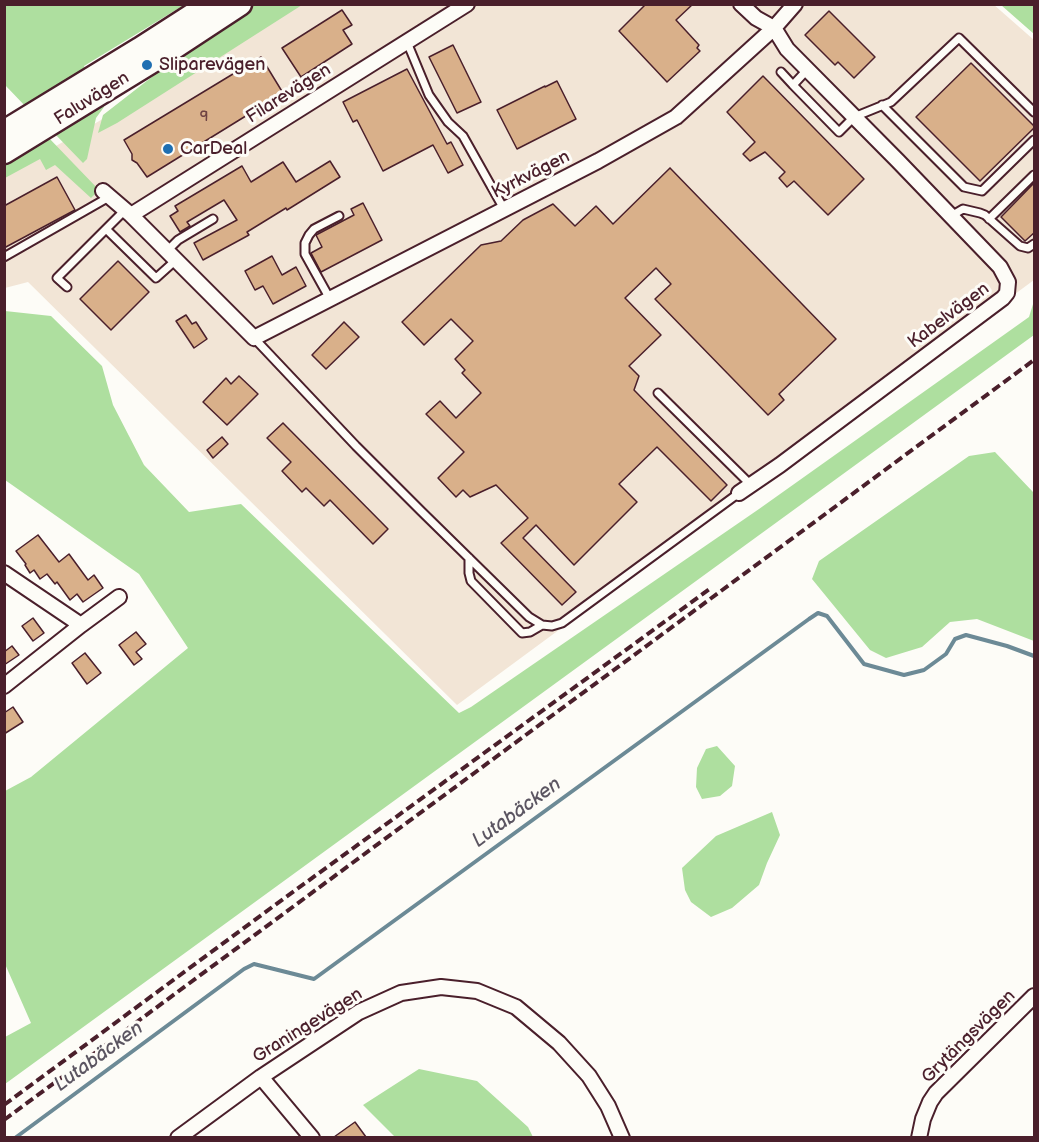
<!DOCTYPE html>
<html>
<head>
<meta charset="utf-8">
<style>
  body { margin:0 }
  #map { position:relative; width:1039px; height:1142px; overflow:hidden; background:#fdfcf7; font-family:"Balsamiq Sans",sans-serif }
  canvas { display:block }
  .frame { position:absolute; inset:0; border:6px solid #4a1f2b; pointer-events:none }
</style>
</head>
<body>
<div id="map">
<canvas width="1039" height="1142"></canvas>
<div class="frame"></div>
</div>
<script>
const c = document.querySelector('canvas').getContext('2d');
c.lineJoin = 'round';
function fill(path, color) { c.fillStyle = color; c.fill(path, 'evenodd'); }
const shape = rows => new Path2D(rows.map(r => 'M' + r).join(''));
function trace(path, color, width, dash) { c.strokeStyle = color; c.lineWidth = width; c.lineCap = dash ? 'butt' : 'round'; c.setLineDash(dash || []); c.stroke(path); }
function write(font, color, halo, rows, align = 'center') {
  c.font = font + ' "Balsamiq Sans",sans-serif'; c.lineWidth = 6; c.setLineDash([]); c.textBaseline = 'middle'; c.strokeStyle = halo; c.fillStyle = color; for (const [text, x, y, turn = 0] of rows) {
    c.save(); c.translate(x, y); c.rotate((+turn || 0) * Math.PI / 180); c.textAlign = isNaN(turn) ? turn : align; if (halo) c.strokeText(text, 0, 0); c.fillText(text, 0, 0); c.restore();
  }
}
const built = shape([
  [993,4,1034,40,1034,280,457,705,28,282,5,288,4,176,300,5]
]);
const green = shape([
  [4,5,184,5,84,66,86,72,27,108,5,85],
  [255,5,302,5,117,123,98,133,103,115,175,59],
  [1001,5,1034,5,1034,34],
  [102,104,104,107,96,118,87,159,83,163,54,133],
  [47,136,99,190,91,198,55,165,46,170,40,159,5,178,5,160],
  [1034,301,1034,335,5,1084,5,1037,31,1023,5,964,5,791,31,777,188,648,139,574,5,480,5,311,51,316,102,366,113,405,144,465,189,512,241,504,459,713,471,707,759,509,1029,317],
  [995,452,1033,492,1034,496,1034,641,977,619,950,622,922,647,886,658,870,650,812,579,819,561,969,456],
  [717,746,735,766,732,786,720,796,702,799,696,787,697,768,706,749],
  [772,812,780,835,767,863,759,885,732,908,711,917,691,902,685,890,682,868,716,836],
  [419,1069,477,1081,528,1127,533,1137,395,1137,363,1105]
]);
const stream = shape([
  [15,1138,244,969,254,964,314,979,809,619,818,613,827,616,864,664,904,675,924,670,946,654,955,639,966,635,1007,646,1034,656]
]);
const building = shape([
  [646,4,693,4,676,20,699,45,697,48,700,51,667,82,619,31,646,4],
  [342,10,352,25,343,30,352,44,301,77,282,48,342,10],
  [829,11,875,57,854,78,838,62,835,65,805,35,829,11],
  [453,45,481,102,457,113,429,57,453,45],
  [261,57,283,93,147,177,137,163,132,160,132,154,124,140,261,57],
  [971,63,1035,127,980,181,916,117,971,63],
  [407,69,447,144,451,142,463,165,448,173,433,145,383,171,357,120,353,122,343,102,407,69],
  [763,76,864,179,828,215,794,181,787,187,779,178,785,172,765,152,750,161,743,154,755,142,727,112,763,76],
  [557,81,576,119,517,149,497,110,545,86,545,87,557,81],
  [330,161,340,177,287,210,286,208,247,232,249,235,203,260,194,243,237,220,224,200,187,222,190,226,180,232,170,216,178,211,175,206,242,166,251,182,283,162,296,182,330,161],
  [670,168,836,339,779,394,784,400,768,415,655,299,671,284,656,268,625,298,661,335,629,366,639,376,634,390,727,485,711,501,657,447,619,484,637,502,574,565,536,525,523,538,576,592,562,605,501,543,528,518,496,485,470,497,463,490,456,497,438,478,464,452,426,414,440,401,456,418,481,393,462,373,465,370,455,359,473,341,451,319,424,345,402,322,481,245,501,241,523,220,553,204,575,226,596,206,613,224,670,168],
  [57,177,75,210,4,248,4,206,57,177],
  [1035,182,1035,232,1025,241,1001,217,1035,182],
  [363,203,382,240,321,272,311,253,322,247,316,235,354,215,351,209,363,203],
  [272,256,282,275,296,267,306,286,273,304,263,286,255,290,245,271,272,256],
  [118,261,149,292,111,330,80,299,118,261],
  [186,315,192,324,196,322,207,339,194,348,176,321,186,315],
  [344,322,359,337,326,369,312,355,344,322],
  [239,376,258,394,227,425,203,402,226,378,231,384,239,376],
  [283,423,388,529,373,544,330,500,324,506,306,488,302,492,282,471,291,462,267,438,283,423],
  [222,437,228,444,213,458,207,450,222,437],
  [38,535,59,562,69,554,88,580,94,575,103,588,83,602,77,594,70,600,57,582,55,584,47,574,40,579,34,570,30,573,25,565,26,564,16,551,38,535],
  [33,618,44,633,33,641,22,626,33,618],
  [136,632,146,644,136,652,142,659,134,665,119,645,136,632],
  [12,646,19,655,4,665,4,652,12,646],
  [85,653,101,673,87,684,72,663,85,653],
  [13,707,23,722,4,734,4,713,13,707],
  [355,1122,366,1137,334,1137,355,1122]
]);
const service = shape([
  [407,42,429,95,448,122,463,136,504,209],
  [807,70,793,85,839,132,854,117,891,102,959,38,1034,112],
  [781,72,793,85],
  [882,105,964,187,982,191,1034,140],
  [951,216,963,209,980,213,985,215,1020,246,1028,248,1034,244],
  [989,219,1034,175],
  [106,229,156,278,176,260],
  [167,251,178,240,213,219],
  [4,257,109,197],
  [67,287,57,278,125,210],
  [330,299,305,254,305,243,309,235,314,229,339,216],
  [254,338,356,446,421,511,529,617,542,625,552,626,562,623,739,493],
  [658,393,751,485],
  [469,558,469,573,471,581,522,633,530,632,542,625]
]);
const minor = shape([
  [103,191,131,215,254,338,598,161,676,117,774,28,795,4],
  [131,215,467,4],
  [739,493,780,465,1003,298,1007,293,1008,282,1000,267,898,161,787,49,774,28,756,18,741,4],
  [4,573,81,625,119,597],
  [4,686,81,625],
  [261,1077,312,1138],
  [178,1138,261,1077,359,1012,401,993,441,987,477,991,516,1007,559,1043,589,1076,608,1106,622,1138],
  [919,1138,923,1119,930,1102,936,1093,1034,996]
]);
const trunk = shape([
  [4,132,140,49,210,4],
  [4,152,167,52,240,4]
]);
const rail = shape([
  [4,1105,275,905,711,588],
  [4,1120,1034,360]
]);
const markers = [
  [147,65,6,"#1f6fb2"],
  [168,149,6,"#1f6fb2"]
];
const numberNames = [
  ["9",204,117]
];
const poiNames = [
  ["Sliparevägen",159,65],
  ["CarDeal",180,149]
];
const streetNames = [
  ["Filarevägen",289,94,-32],
  ["Faluvägen",92,99,-32],
  ["Kyrkvägen",531,175,-27],
  ["Kabelvägen",949,316,-37],
  ["Graningevägen",308,1026,-32],
  ["Grytängsvägen",969,1037,-45]
];
const waterNames = [
  ["Lutabäcken",517,813,-36],
  ["Lutabäcken",99,1057,-36]
];
fill(built, '#f2e5d6');
fill(green, '#aedf9f');
trace(stream, '#6c8a96', 4);
fill(building, '#d9b08a');
trace(building, '#4a1f2b', 1.5);
trace(service, '#4a1f2b', 11);
trace(minor, '#4a1f2b', 18);
trace(trunk, '#4a1f2b', 27);
trace(service, '#fdfcf7', 7);
trace(minor, '#fdfcf7', 14);
trace(trunk, '#fdfcf7', 22);
trace(rail, '#4a1f2b', 4, [9, 4.5]);
for (const [x, y, r, color] of markers) { const dot = new Path2D(); dot.arc(x, y, r, 0, 2 * Math.PI); c.fillStyle = color; c.fill(dot); trace(dot, '#fdfcf7', 2); }
write('15px', '#6e4343', null, numberNames);
write('18px', '#4a1f2b', '#fdfcf7', poiNames, 'left');
write('18px', '#4a1f2b', '#fdfcf7', streetNames);
write('italic 20px', '#5b5561', '#fdfcf7', waterNames);
</script>
</body>
</html>
